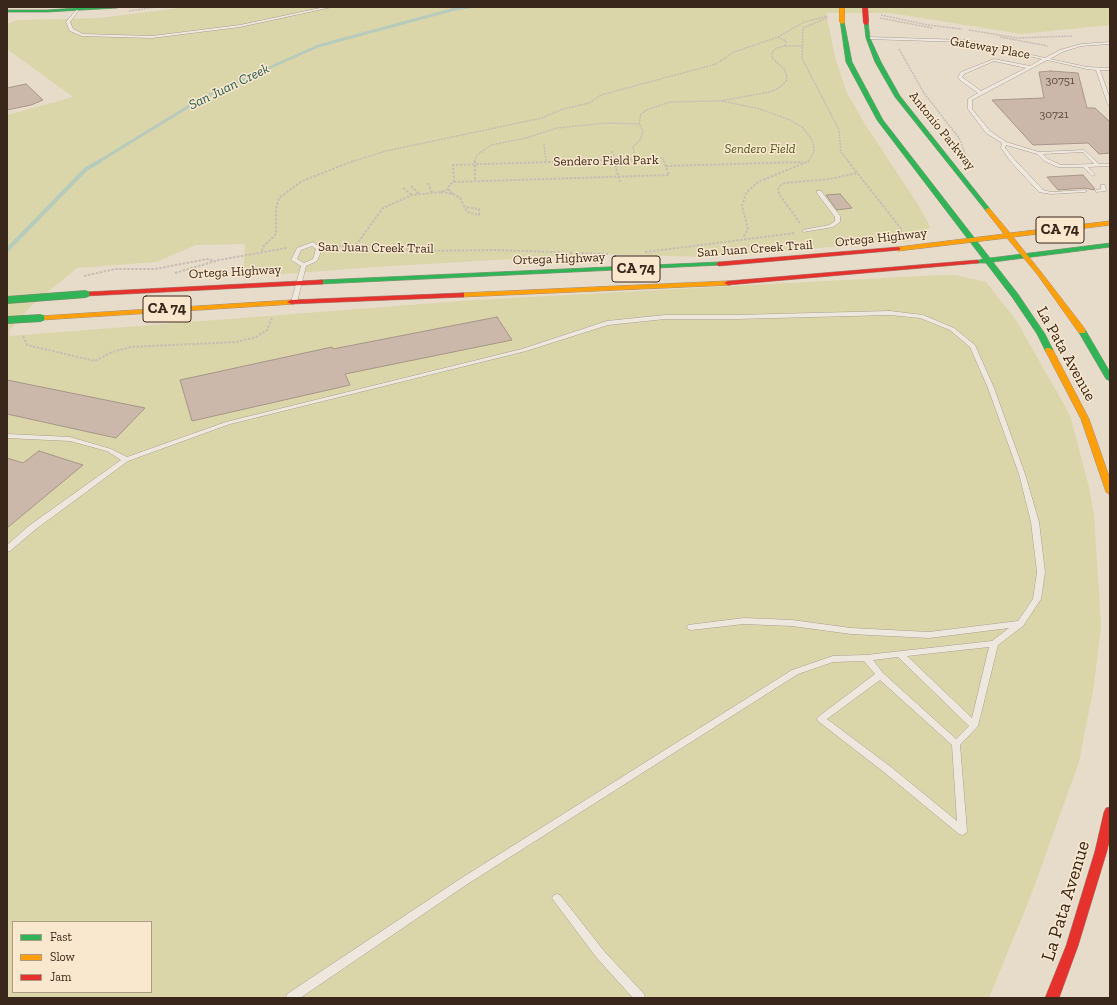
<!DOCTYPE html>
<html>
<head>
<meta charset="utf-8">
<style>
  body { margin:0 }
  #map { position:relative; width:1117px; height:1005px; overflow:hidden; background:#e7dbca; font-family:"Zilla Slab",serif }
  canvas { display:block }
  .frame { position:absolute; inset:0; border:8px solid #3a271b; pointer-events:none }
  .legend { position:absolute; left:12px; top:921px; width:140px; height:72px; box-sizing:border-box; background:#f9e8ce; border:1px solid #ad9b86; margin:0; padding:5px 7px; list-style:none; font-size:12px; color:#3a271b }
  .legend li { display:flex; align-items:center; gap:8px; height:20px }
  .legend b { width:20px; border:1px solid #ad9b86 }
</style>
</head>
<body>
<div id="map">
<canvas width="1117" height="1005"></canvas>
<div class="frame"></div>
<ul class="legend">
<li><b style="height:5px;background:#30b455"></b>Fast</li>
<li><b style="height:5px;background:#ff9f0a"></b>Slow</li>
<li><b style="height:5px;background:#e5322d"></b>Jam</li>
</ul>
</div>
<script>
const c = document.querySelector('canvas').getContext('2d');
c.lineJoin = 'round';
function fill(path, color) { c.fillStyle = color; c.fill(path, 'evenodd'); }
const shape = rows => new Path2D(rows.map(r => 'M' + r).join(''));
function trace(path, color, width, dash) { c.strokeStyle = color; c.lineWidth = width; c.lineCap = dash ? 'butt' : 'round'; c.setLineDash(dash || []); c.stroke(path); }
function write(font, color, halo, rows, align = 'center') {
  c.font = font + ' "Zilla Slab",serif'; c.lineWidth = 3; c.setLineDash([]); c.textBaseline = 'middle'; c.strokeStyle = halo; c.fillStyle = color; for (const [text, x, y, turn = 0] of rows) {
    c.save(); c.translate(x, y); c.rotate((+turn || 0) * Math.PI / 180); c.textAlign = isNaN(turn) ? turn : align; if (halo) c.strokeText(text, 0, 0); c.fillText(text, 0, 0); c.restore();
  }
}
const green = shape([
  [187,7,1110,7,1110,25,1021,34,890,13,826,13,836,61,847,93,865,124,919,206,930,227,922,235,910,241,702,257,599,254,375,267,243,277,245,244,196,245,156,262,77,268,31,306,9,331,10,336,473,300,939,275,955,275,986,282,1016,320,1070,415,1089,487,1094,514,1101,626,1094,685,1079,762,1030,898,989,998,7,998,7,115,73,97,7,49,7,24,17,20,100,18],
  [13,922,151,922,151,992,13,992]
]);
const streamFar1 = shape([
  [98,162,204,97,318,46,455,9,469,7]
]);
const stream = shape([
  [7,250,86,169,100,161]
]);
const building = shape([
  [1051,71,1078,73,1087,108,1095,108,1110,122,1110,153,1099,154,1088,143,1033,145,992,100,1044,98,1039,72,1051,71],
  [26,84,43,100,31,105,7,110,7,88,26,84],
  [1083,175,1095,189,1094,190,1085,188,1058,190,1047,177,1083,175],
  [840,194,852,208,837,210,826,195,840,194],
  [497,317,512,340,345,374,350,385,192,421,180,380,332,347,333,349,497,317],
  [7,380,145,408,116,438,7,414,7,380],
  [39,451,83,465,7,528,7,458,23,463,39,451]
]);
const pathFar1 = shape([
  [129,11,156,7],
  [881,15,928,25,962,29],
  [827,18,803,28,802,58,839,130,841,152,849,162],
  [880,18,932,28],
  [969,30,1017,38,1072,36],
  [778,37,786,41,785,46],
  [1000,37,1048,46],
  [899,49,924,93,959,138,966,156],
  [722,101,760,109,790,120,802,127,811,138,814,146,814,152,808,162],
  [544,144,546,162],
  [612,151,615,162],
  [635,159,633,147,640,140,643,132,639,123,641,114,646,110,670,102,720,101,770,92,780,87,786,81,787,76,784,69,772,58,772,52,777,48,785,46,802,46],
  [351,162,386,151,542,118,563,109,589,103,601,95,716,64,734,52,778,37,804,22,828,16],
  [474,162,477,155,491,145,526,138,557,128,606,123,639,124],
  [555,162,663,158,664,162]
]);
const path = shape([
  [475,161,475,181],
  [614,161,620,182],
  [848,161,902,230,898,235],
  [666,166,803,162],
  [454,182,453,165,585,161],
  [454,182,669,175,664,161],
  [428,183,432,193],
  [411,186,419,194],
  [403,188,412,195],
  [441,192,453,194,448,189],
  [453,194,460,198,467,212,479,215,479,209,465,207],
  [800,223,779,194,778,189,780,186,785,183,830,179,857,173],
  [746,240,744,236,748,229,742,206,746,193,758,182,809,161],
  [356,245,383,208,412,195,441,192,448,189,450,184,454,182],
  [330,246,367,245,418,251,496,250,608,254],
  [262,251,263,247,276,234,276,209,279,198,302,181,353,161],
  [645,252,795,233],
  [175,273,219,260,287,248],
  [84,276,115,269,155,269,207,259,215,261],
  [23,336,27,345,95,361,112,352,131,347,236,342,256,337,267,330,272,318]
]);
const lane = shape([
  [325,7,332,7,240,27,152,38,82,36,70,31,66,22,77,9,79,10,70,22,73,29,83,34,152,36,240,25,325,7],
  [868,37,965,40,1045,58,1060,50,1081,44,1110,42,1110,44,1081,46,1062,52,1050,59,1087,67,1110,68,1110,70,1100,70,1110,99,1110,106,1108,105,1096,70,1087,69,1047,60,972,100,972,109,990,131,1006,142,1039,152,1084,150,1099,164,1110,164,1110,166,1088,167,1095,175,1093,176,1083,167,1058,167,1044,161,1037,154,1006,145,1005,148,1015,160,1043,190,1051,192,1085,190,1087,191,1085,192,1051,194,1039,192,1011,162,1001,148,1002,143,986,133,968,109,968,99,978,93,961,81,958,77,961,72,994,59,1030,66,1042,59,965,42,867,39,866,38,868,37],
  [994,61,1026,68,981,91,962,77,964,74,994,61],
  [1083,152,1094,164,1061,165,1048,159,1043,154,1083,152],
  [1101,185,1105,185,1106,191,1096,192,1096,190,1101,189,1101,185],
  [817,191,821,191,840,216,840,222,833,227,803,232,803,230,829,225,835,221,835,217,817,193,817,191],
  [313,242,322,249,317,261,306,266,297,302,294,304,292,303,291,302,301,266,291,260,297,248,313,242],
  [312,246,316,249,313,259,304,263,297,259,301,250,312,246],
  [890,311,923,315,954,328,975,345,994,388,1025,474,1039,522,1045,572,1041,599,1023,626,998,645,978,726,960,745,967,831,965,834,962,835,959,834,885,773,818,721,817,719,818,717,875,674,864,661,833,662,798,674,466,885,300,998,286,998,287,994,460,879,792,670,833,656,866,655,992,641,1009,628,929,638,851,634,792,626,744,624,691,630,688,629,687,627,688,625,744,618,792,620,851,628,929,632,1018,621,1033,599,1037,572,1031,522,1019,474,988,388,970,347,950,330,920,318,890,315,736,319,665,319,608,325,526,351,230,424,128,461,36,529,10,551,7,552,7,545,30,525,121,460,107,451,70,441,7,438,7,434,70,437,111,449,127,457,226,422,522,349,607,321,665,315,736,315,890,311],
  [989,647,972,718,907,656,989,647],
  [898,657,969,726,956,739,883,673,873,660,898,657],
  [880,680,952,745,957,821,891,767,827,719,880,680],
  [557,894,560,895,604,951,644,994,645,998,633,998,596,957,554,901,552,898,554,895,557,894]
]);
const fast = shape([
  [92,7,119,7,117,8,47,12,7,12,7,10,47,10,92,7],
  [840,20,844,21,852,62,883,120,990,258,1110,243,1110,247,993,262,1018,294,1045,334,1053,350,1052,352,1046,352,1037,334,1012,297,986,263,975,263,975,261,983,259,877,120,846,62,840,20],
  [864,21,868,22,870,38,881,62,900,96,990,209,990,211,986,211,895,97,875,62,866,38,864,21],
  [719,262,722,264,721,265,320,284,316,282,320,280,719,262],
  [1079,329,1082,329,1086,331,1110,372,1110,381,1106,379,1078,331,1079,329]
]);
const slow = shape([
  [988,208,990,209,1010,233,1110,221,1110,225,1013,237,1041,272,1085,329,1085,333,1079,333,1037,274,1007,238,898,251,895,249,898,247,1004,234,985,210,988,208],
  [728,281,732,283,731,285,461,297,457,295,461,293,728,281],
  [291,300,294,300,294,304,41,320,37,318,41,316,291,300],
  [1046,348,1049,348,1053,350,1089,419,1110,479,1110,495,1106,492,1081,419,1045,350,1046,348]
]);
const jam = shape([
  [898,247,900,248,900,250,719,266,716,264,719,262,898,247],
  [977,260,979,261,979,263,728,285,724,283,728,281,977,260],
  [320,280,323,280,323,284,86,296,82,294,86,292,320,280],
  [461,293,464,293,464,297,291,304,287,302,291,300,461,293],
  [1110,807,1110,838,1107,851,1078,946,1059,998,1045,998,1066,946,1095,851,1104,812,1106,808,1110,807]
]);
const fastBridge = shape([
  [7,300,86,294],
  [7,320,41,318]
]);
const slowBridge = shape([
  [842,7,842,21]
]);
const jamBridge = shape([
  [865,7,866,22]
]);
const farNumbernames = [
  ["30751",1060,81],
  ["30721",1054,115]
];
const farStreetnames = [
  ["Gateway Place",990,48,10],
  ["Antonio Parkway",942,131,51],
  ["Sendero Field Park",606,161,-1],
  ["Ortega Highway",881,238,-6],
  ["San Juan Creek Trail",376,248,1],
  ["San Juan Creek Trail",755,249,-4],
  ["Ortega Highway",559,259,-2],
  ["Ortega Highway",235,272,-3]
];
const farParknames = [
  ["Sendero Field",760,149]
];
const farWaternames = [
  ["San Juan Creek",229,87,-26]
];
const shields = [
  [1060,230,48],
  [636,269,48],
  [167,309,48]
];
const shieldNames = [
  ["CA 74",1060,230],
  ["CA 74",636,269],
  ["CA 74",167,309]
];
const streetNames = [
  ["La Pata Avenue",1066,354,61]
];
const nearStreetnames = [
  ["La Pata Avenue",1066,901,-73]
];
fill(green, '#dbd6aa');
trace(streamFar1, '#b7cbbc', 3);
trace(stream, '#b7cbbc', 4);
fill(building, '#cbb8aa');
trace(building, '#a79689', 1);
trace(lane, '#aba094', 1);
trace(fast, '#9b8f84', 1);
trace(slow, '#9b8f84', 1);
trace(jam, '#9b8f84', 1);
trace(pathFar1, '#c6bdb4', 1.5, [2, 1]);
trace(path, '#c6bdb4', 2, [2.5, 1.5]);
fill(lane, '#eee7dd');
fill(fast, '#30b455');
fill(slow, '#ff9f0a');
fill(jam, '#e5322d');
trace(fastBridge, '#91857a', 8, []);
trace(slowBridge, '#91857a', 6, []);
trace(jamBridge, '#91857a', 6, []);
trace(fastBridge, '#30b455', 7);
trace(slowBridge, '#ff9f0a', 5.5);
trace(jamBridge, '#e5322d', 5.5);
write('12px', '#5e4b3f', null, farNumbernames);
write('13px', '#3a271b', '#f9e8ce', farStreetnames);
write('italic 13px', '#51591f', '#f9e8ce', farParknames);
write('italic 14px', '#285c53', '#f9e8ce', farWaternames);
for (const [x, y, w] of shields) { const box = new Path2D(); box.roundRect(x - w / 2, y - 13, w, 26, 3); c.fillStyle = '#f9e8ce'; c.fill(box); trace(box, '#3a271b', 1); }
write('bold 15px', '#3a271b', null, shieldNames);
write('16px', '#3a271b', '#f9e8ce', streetNames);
write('19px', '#3a271b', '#f9e8ce', nearStreetnames);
</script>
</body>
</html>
